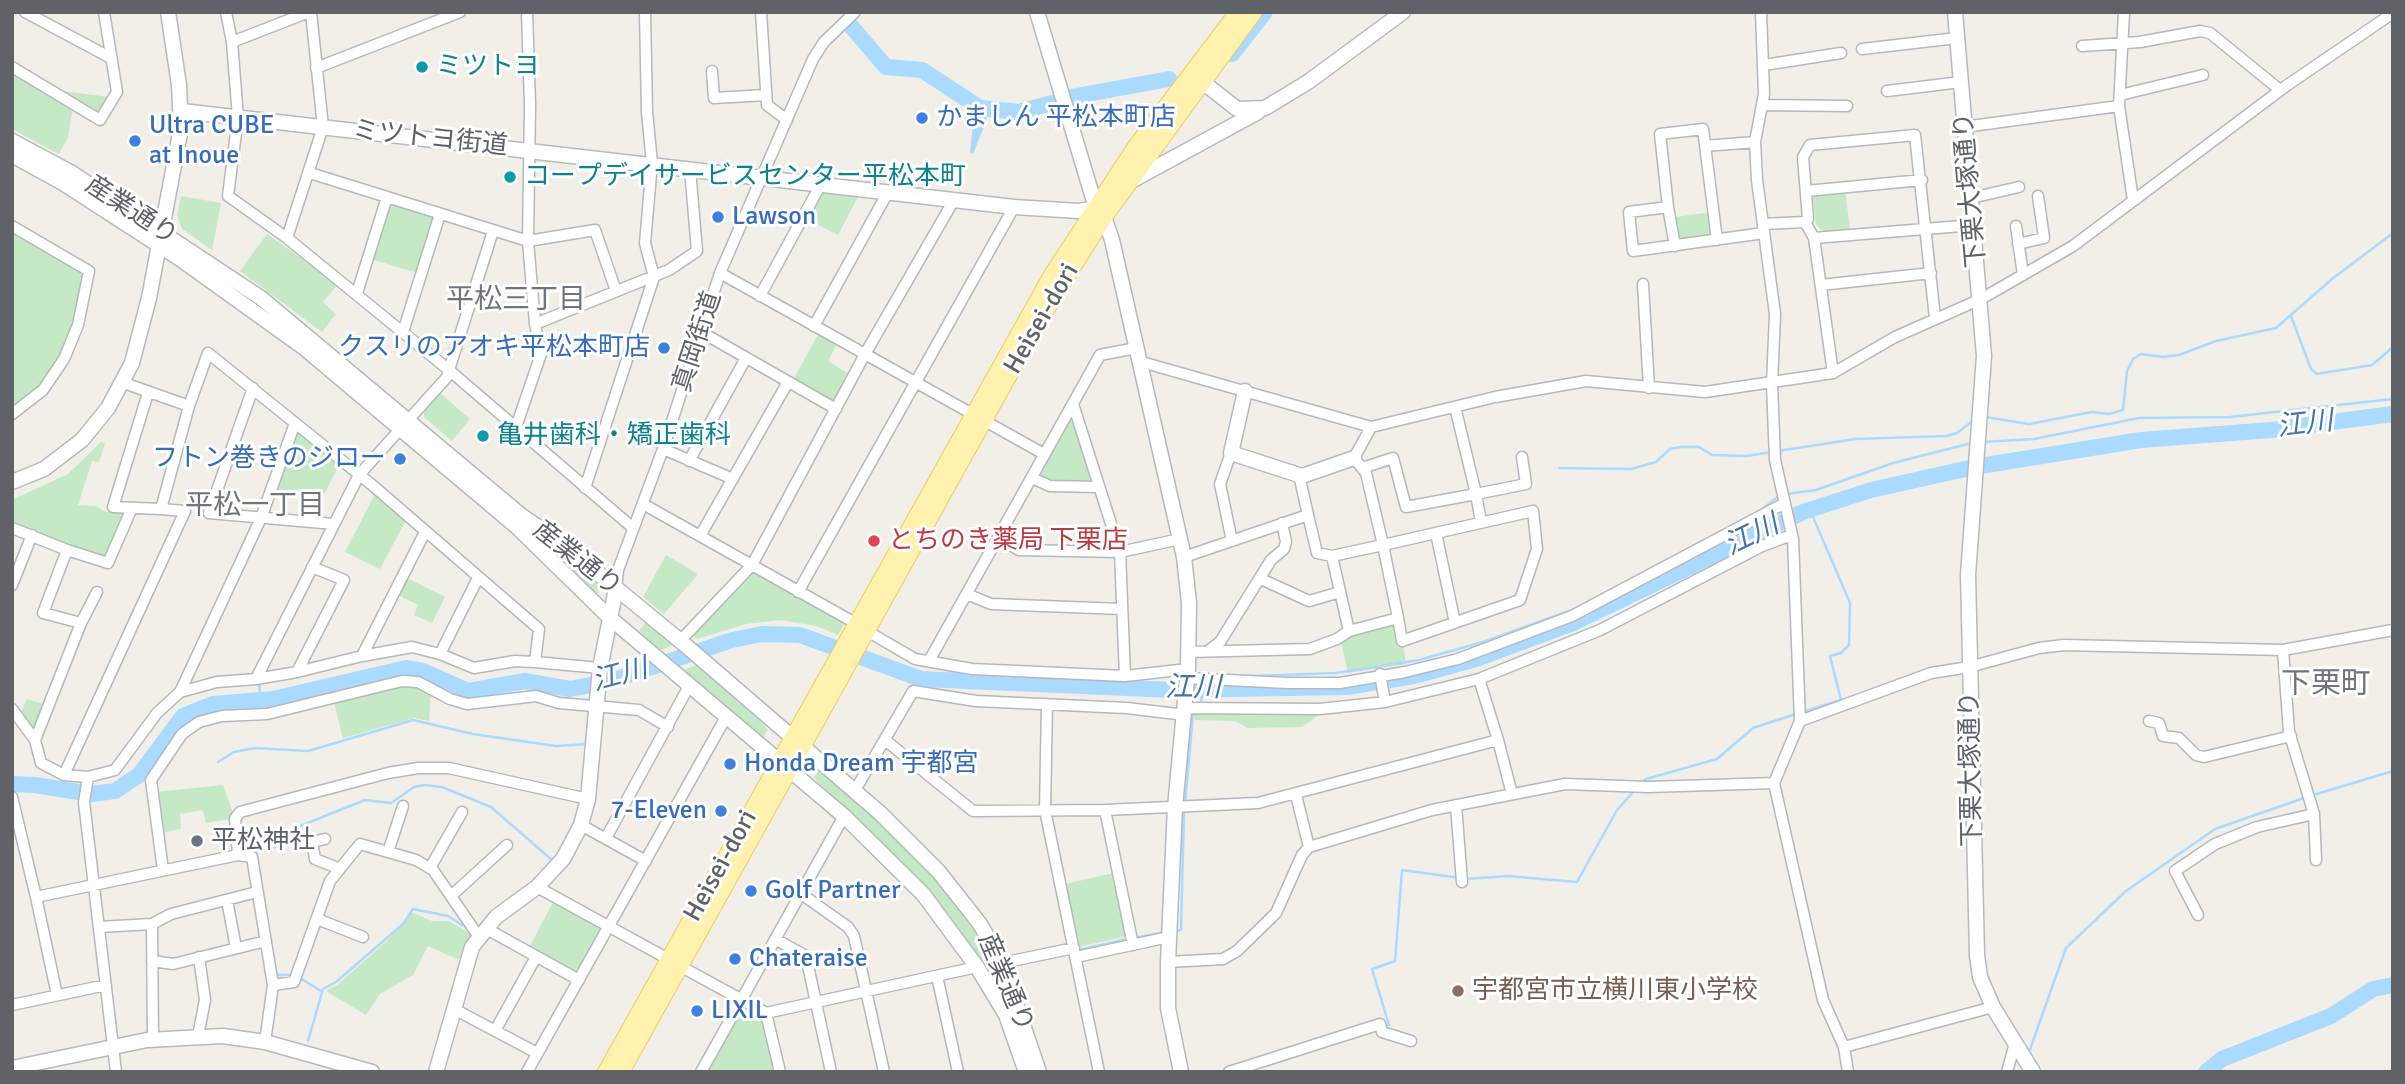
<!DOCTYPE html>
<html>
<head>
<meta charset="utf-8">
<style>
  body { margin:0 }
  #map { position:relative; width:2405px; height:1084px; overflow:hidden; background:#f1efe8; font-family:Signika,sans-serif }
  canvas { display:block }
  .frame { position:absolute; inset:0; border:14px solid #5f6368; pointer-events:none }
</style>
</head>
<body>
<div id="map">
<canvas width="2405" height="1084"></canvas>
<div class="frame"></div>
</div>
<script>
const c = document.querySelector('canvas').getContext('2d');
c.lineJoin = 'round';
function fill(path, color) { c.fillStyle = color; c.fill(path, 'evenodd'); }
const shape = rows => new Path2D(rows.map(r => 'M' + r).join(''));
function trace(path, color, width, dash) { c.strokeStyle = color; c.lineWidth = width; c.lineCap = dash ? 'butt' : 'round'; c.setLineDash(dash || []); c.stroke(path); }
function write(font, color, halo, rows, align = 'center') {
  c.font = font + ' Signika,"Noto Sans JP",sans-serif'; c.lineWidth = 6; c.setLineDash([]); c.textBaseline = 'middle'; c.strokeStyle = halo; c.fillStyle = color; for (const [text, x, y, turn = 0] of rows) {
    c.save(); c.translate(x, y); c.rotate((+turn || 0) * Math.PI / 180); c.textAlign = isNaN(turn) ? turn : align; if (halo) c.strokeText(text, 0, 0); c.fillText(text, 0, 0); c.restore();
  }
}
const green = shape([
  [12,72,73,107,68,137,59,154,12,129],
  [62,91,109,97,98,113],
  [1845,190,1850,229,1823,231,1816,225,1813,198,1818,193],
  [828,191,860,193,838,235,809,220,823,193],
  [181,196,221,203,212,250,182,229,177,215],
  [394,204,431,216,434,221,417,273,371,259,387,205],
  [1711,212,1714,232,1710,236,1684,240,1679,236,1676,217],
  [12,232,81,273,83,279,65,349,45,381,12,408],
  [267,234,338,284,323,302,336,314,322,332,240,271],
  [819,333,838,342,828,361,852,376,840,399,833,401,794,378],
  [440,393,470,419,452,441,424,417,424,411],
  [1068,418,1075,419,1093,477,1089,484,1054,482,1041,477,1040,471],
  [301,433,340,464,321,500,272,496,294,435],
  [421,433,598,583,598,593,594,594],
  [101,442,105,444,99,462,92,461,78,505,96,506,106,512,123,512,126,516,107,558,102,559,12,524,12,500,68,474],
  [375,494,406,520,380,569,345,552],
  [666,555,698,574,664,614,643,597],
  [756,571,841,619,843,626,838,635,816,626,781,620,746,624,697,639,692,634,749,573],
  [407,578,445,597,432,623,414,615,418,605,398,595],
  [648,620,676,644,658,651,639,631],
  [1393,623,1400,626,1406,664,1348,673,1341,642,1358,631],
  [699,664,762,723,768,730,762,738,681,671],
  [399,685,412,686,431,693,429,721,414,718,343,738,334,702],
  [27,699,43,704,35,725,30,727,21,713],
  [1195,704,1319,704,1319,715,1302,727,1248,728,1235,721,1195,720],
  [820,769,869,807,964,906,1000,971,1018,1025,989,972,942,906,845,806,819,783,814,777],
  [223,785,233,813,230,819,206,823,203,810,180,814,181,829,161,833,156,792],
  [1114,873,1128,936,1078,947,1065,884],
  [553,902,602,929,580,968,573,971,530,946],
  [411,912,432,921,449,921,471,934,462,957,457,959,428,946,413,975,380,994,366,1015,326,991,337,985,387,941],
  [741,1008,764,1019,775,1072,705,1072]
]);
const water = shape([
  [974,113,989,114,973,154,970,153]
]);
const stream = shape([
  [989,114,995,109],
  [2291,316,2311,369,2317,374,2372,365,2393,347],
  [1985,417,2029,424,2092,412,2109,414,2123,410,2127,371,2133,359,2141,354,2163,357,2179,355,2216,341,2276,328,2332,279,2393,233],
  [1982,442,2034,439,2139,418,2230,417,2393,399],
  [1778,451,1855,439,1947,436,1957,433,1975,419],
  [1559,468,1631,469,1656,462,1670,449,1681,447,1699,447,1712,455,1747,456,1771,452],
  [1786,494,1816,490,1893,463,1972,443],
  [1760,511,1780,495],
  [1226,677,1336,673,1419,660,1483,642,1575,609],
  [259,684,261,700],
  [1201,706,1202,690],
  [1802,712,1841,700,1830,656,1841,653,1849,645,1850,603,1810,510],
  [218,762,234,752,254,748,308,751,413,720,473,734,556,746,588,744],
  [1642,783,1646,779,1717,759,1753,728,1796,714],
  [2310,796,2393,771],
  [1185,803,1193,715,1201,712],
  [254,852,278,846,300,826,365,800,391,803,414,787,424,785,442,787,491,807,553,861],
  [1466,879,1507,876,1577,882,1617,810,1635,790],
  [1175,931,1181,930,1184,810],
  [1134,938,1165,932],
  [1079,950,1127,939],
  [983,970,997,967],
  [277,975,294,975],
  [300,978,321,991],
  [1384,1026,1389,1025,1372,969,1395,961,1402,870,1460,878],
  [308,1041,323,989,336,982,403,924,413,909,448,916,462,925],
  [2028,1055,2066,948,2126,891,2215,829,2304,798],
  [1281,1061,1301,1054]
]);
const river = shape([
  [851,26,886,67,922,70,980,108,1019,112,1056,102],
  [1232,54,1265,12],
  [1071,97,1169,79],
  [12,784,35,785,91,794,115,791,139,775,183,716,213,704,273,699,406,668,423,671,468,691,525,681,570,689,611,681,732,640,762,634,800,635,921,679,1173,690,1347,687,1414,676,1476,659,1573,623,1803,512,1871,490,1974,467,2141,440,2271,430,2393,414],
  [2206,1072,2222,1059,2331,1016,2373,989,2393,985]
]);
const street = shape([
  [25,12,111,58],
  [226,12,232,42,238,117,228,196,287,238,449,370,447,377,359,475,256,679,217,682,180,692,261,518,295,423],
  [761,12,767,105,787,120],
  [1761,12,1764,94,1755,142,1757,180,1775,314,1772,384,1775,460,1793,539,1800,721],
  [2124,12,2119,106,2133,200],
  [232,42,309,12],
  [2082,46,2140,42,2200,31,2210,33,2280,90],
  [1862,49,1957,38],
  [1764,65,1841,53],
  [12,67,100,120,117,92,104,12],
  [316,68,460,12],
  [712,71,714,98,766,95],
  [1887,91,1961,82],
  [2120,95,2203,75],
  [1763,105,1847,106],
  [1964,127,2119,106],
  [1705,146,1755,142],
  [310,173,528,241,530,105,527,12],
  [1806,191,1922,180],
  [1971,198,2019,187],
  [1668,207,1675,246],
  [1805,222,1808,219,1803,157,1810,145,1915,135,1935,318],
  [1763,224,1805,222,1814,238,1974,225],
  [12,226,89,271,78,325,64,359,43,390,12,414],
  [2016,226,2023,275],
  [493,231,449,370,633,528],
  [287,238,323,127,311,12],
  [1814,238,1833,373],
  [1717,240,1703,129,1660,134,1668,207,1629,212,1633,251,1764,233],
  [2018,244,2044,238,2038,196],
  [720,273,1044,454],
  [1643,284,1649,388],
  [1821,285,1931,273],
  [357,293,387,197],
  [760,296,821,184],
  [535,324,669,270,697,251,690,169],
  [814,326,888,192],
  [403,332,440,214],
  [703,333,836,409],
  [1138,361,1371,427,1495,397,1586,381,1705,392,1833,373,1895,337,1981,299,2073,246,2286,86,2393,13],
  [124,383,189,406,208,353,371,484,539,629,535,662,600,668],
  [253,388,209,513,334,524],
  [148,393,113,507,161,509],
  [1073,404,1120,552,1125,676],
  [516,427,541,354,535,324,528,241,595,230,616,291],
  [663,449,733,479],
  [1231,453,1220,484,1232,541],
  [689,461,746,358],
  [1362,468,1393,458,1406,507,1476,494,1455,407],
  [1299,475,1308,515],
  [1032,478,1050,486,1099,487],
  [585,488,654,277,645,243,652,163,647,112,645,12],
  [643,504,857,624],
  [1481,522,1476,494,1526,484,1522,457],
  [12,528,67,550,43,613,81,623],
  [1436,533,1455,623],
  [700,536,788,382],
  [998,538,1019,550,1120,552,1180,539],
  [67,550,108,563,132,508],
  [1332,556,1349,631],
  [1184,557,1308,515,1317,553,1332,556,1383,545,1366,473,1354,458,1371,427],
  [1261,579,1309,601,1340,592],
  [12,585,32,535],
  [616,589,618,570,663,449,720,273,813,59,824,42,855,12],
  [798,592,1014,207],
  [967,594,991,604,1122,609],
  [867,631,915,659,972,669,1125,676,1188,669],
  [680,641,752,565,865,354,954,200],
  [2283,650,2289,732,2314,814,2316,860],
  [1208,651,1220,642,1271,560,1284,549,1286,542,1282,523],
  [1188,652,1310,649,1337,639,1349,631,1398,618,1402,641,1520,600,1537,549,1533,511,1383,545,1398,618],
  [440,654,478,578],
  [362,656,412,647,440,654,474,668,515,661,535,662],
  [929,661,1100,355,1136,348],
  [297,672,362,656,425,532],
  [1380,674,1385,702],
  [1187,678,1288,683,1340,683,1405,672,1458,659,1572,616,1785,503],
  [256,679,297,672,344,580,312,567],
  [180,692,157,713,115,770,88,777,64,775,185,511,161,509,189,406],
  [1047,704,1045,810,1099,1072],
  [1186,708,1320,709,1385,702,1479,679],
  [12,709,35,740,41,763,64,775],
  [2149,721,2159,723,2163,736,2179,738,2196,755,2204,757,2291,736],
  [35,740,81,623,97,592],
  [885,740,973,811,1105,810,1258,803,1498,740,1512,794],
  [1498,740,1479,679,1600,630,1762,546,1792,535],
  [88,777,84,802,116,1072],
  [1774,783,1823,1000,1844,1047,1848,1072],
  [854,792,913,691,976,701,1127,708,1185,715],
  [1296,795,1309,847],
  [12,797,36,897,238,855,235,819,240,812,388,773,418,768,449,768,588,799],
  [1456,805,1462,882],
  [1105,810,1133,945],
  [581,825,646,861],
  [606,838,689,686],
  [325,839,312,842,315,859,340,869],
  [388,852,403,806],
  [238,855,252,857,273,985,265,1042],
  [430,868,462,812],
  [163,870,151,780,182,734,199,722,222,716,267,714,402,681,418,682,450,699,467,704,536,696,559,703,639,710,668,727],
  [537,887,670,960],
  [800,893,848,927,854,936,884,1072],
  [451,896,507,845],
  [36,897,57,995],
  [227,900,236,948],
  [2198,915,2175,871,2215,844,2257,827,2314,814],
  [317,919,363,937],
  [152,924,171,914,257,892],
  [99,927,152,924,153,1039],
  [485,928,579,980],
  [775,939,804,955,807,961,831,1072],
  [1076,957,1169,937],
  [152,961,173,964,266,941],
  [1168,962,1223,959,1237,951,1276,913,1302,855,1309,847,1432,810,1565,784,1648,787,1774,783,1800,721,1931,673,1969,667,2039,648,2064,645,2283,650,2393,630],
  [1002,963,1074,948],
  [680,966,766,1013,977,967],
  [937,976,958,1072],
  [273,985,294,982,330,881,360,844,416,860,433,870,479,937],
  [12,1005,106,985],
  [454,1009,537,1053],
  [766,1013,780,1072],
  [496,1029,536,957],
  [198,1036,205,1000,199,957],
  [1844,1047,1993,1007],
  [527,1072,726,717],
  [701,1072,844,816],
  [1229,1072,1380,1024,1382,1032,1411,1041],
  [2007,1072,2015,1043]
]);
const secondary = shape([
  [1037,12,1096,208,1104,217,1112,240,1184,557,1189,603,1188,669,1175,807,1168,962,1168,1008,1181,1072],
  [1955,12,1984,356,1968,575,1977,955,1980,977,1993,1007,2033,1072],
  [1195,76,1237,109,1265,108,1308,82,1403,12],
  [182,111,1014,207,1079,211,1096,208],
  [12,141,72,173,261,298,522,516,560,542,684,644,880,813,939,872,980,924,1002,963,1039,1072],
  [12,155,63,183,179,258,303,347,517,527,610,618,844,816,923,894,977,967,1006,1015,1026,1072],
  [1131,181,1258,112],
  [1245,391,1231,453,1302,476,1354,458],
  [12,482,44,469,82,440,108,408,132,363,149,298,181,128,179,85,168,12],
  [12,1068,147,1040,223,1036,265,1042,372,1072],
  [436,1072,472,947,496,917,537,887,563,859,581,825,588,799,600,668,616,589]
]);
const primary = shape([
  [606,1072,1052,275,1135,148,1238,12],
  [621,1072,1039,321,1104,217,1254,12]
]);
const markers = [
  [422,67,7,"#0f9aa8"],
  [922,118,7,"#3f7fe0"],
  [135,141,7,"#3f7fe0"],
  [510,177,7,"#0f9aa8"],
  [718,217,7,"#3f7fe0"],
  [664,348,7,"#3f7fe0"],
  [483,436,7,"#0f9aa8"],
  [400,459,7,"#3f7fe0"],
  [874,541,7,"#e0444e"],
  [730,764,7,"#3f7fe0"],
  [721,811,7,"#3f7fe0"],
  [197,841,7,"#6b7280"],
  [751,891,7,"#3f7fe0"],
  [735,959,7,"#3f7fe0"],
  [1458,991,7,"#8d6e63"],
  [697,1011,7,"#3f7fe0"]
];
const cultureNames = [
  ["ミツトヨ",436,67],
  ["コープデイサービスセンター平松本町",524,177],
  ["亀井歯科・矯正歯科",497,436]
];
const shopNames = [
  ["かましん 平松本町店",936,118],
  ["Ultra CUBE",149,126],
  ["at Inoue",149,156],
  ["Lawson",732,217],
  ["クスリのアオキ平松本町店",650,348,"right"],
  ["フトン巻きのジロー",386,459,"right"],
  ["Honda Dream 宇都宮",744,764],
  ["7-Eleven",707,811,"right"],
  ["Golf Partner",765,891],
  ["Chateraise",749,959],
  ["LIXIL",711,1011]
];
const streetNames = [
  ["ミツトヨ街道",430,139,6],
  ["下栗大塚通り",1971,190,-95],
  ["産業通り",131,211,33],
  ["Heisei-dori",1042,319,-60],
  ["真岡街道",698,342,-72],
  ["産業通り",577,559,38],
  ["下栗大塚通り",1972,769,-91],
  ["Heisei-dori",721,866,-61],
  ["産業通り",1005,983,67]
];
const healthNames = [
  ["とちのき薬局 下栗店",888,541]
];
const worshipNames = [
  ["平松神社",211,841]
];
const educationNames = [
  ["宇都宮市立横川東小学校",1472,991]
];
const neighbourhoodNames = [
  ["平松三丁目",516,301],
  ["平松一丁目",255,507]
];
const waterNames = [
  ["江川",2305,425,-7],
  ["江川",1752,536,-26],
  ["江川",620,676,-15],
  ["江川",1193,689]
];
const quarterNames = [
  ["下栗町",2326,685]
];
fill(green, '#c5e8c5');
fill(water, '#aadaff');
trace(stream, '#aadaff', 2.5);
trace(river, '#aadaff', 16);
trace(street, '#b5b8bc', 13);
trace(secondary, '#b6babf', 17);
trace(primary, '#f2c960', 18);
trace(street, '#fff', 10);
trace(secondary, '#fff', 14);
trace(primary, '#fff2af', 16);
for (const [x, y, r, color] of markers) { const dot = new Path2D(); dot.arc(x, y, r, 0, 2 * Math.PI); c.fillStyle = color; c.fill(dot); trace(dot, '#fff', 2.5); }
write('26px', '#0d838f', '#fff', cultureNames, 'left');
write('26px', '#366cbe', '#fff', shopNames, 'left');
write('26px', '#5f6368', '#fff', streetNames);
write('26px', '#be3a42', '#fff', healthNames, 'left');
write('26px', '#5b616d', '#fff', worshipNames, 'left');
write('26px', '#785e54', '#fff', educationNames, 'left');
write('28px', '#70757a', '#fff', neighbourhoodNames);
write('italic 28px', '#4174aa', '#fff', waterNames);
write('30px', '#70757a', '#fff', quarterNames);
</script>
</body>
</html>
